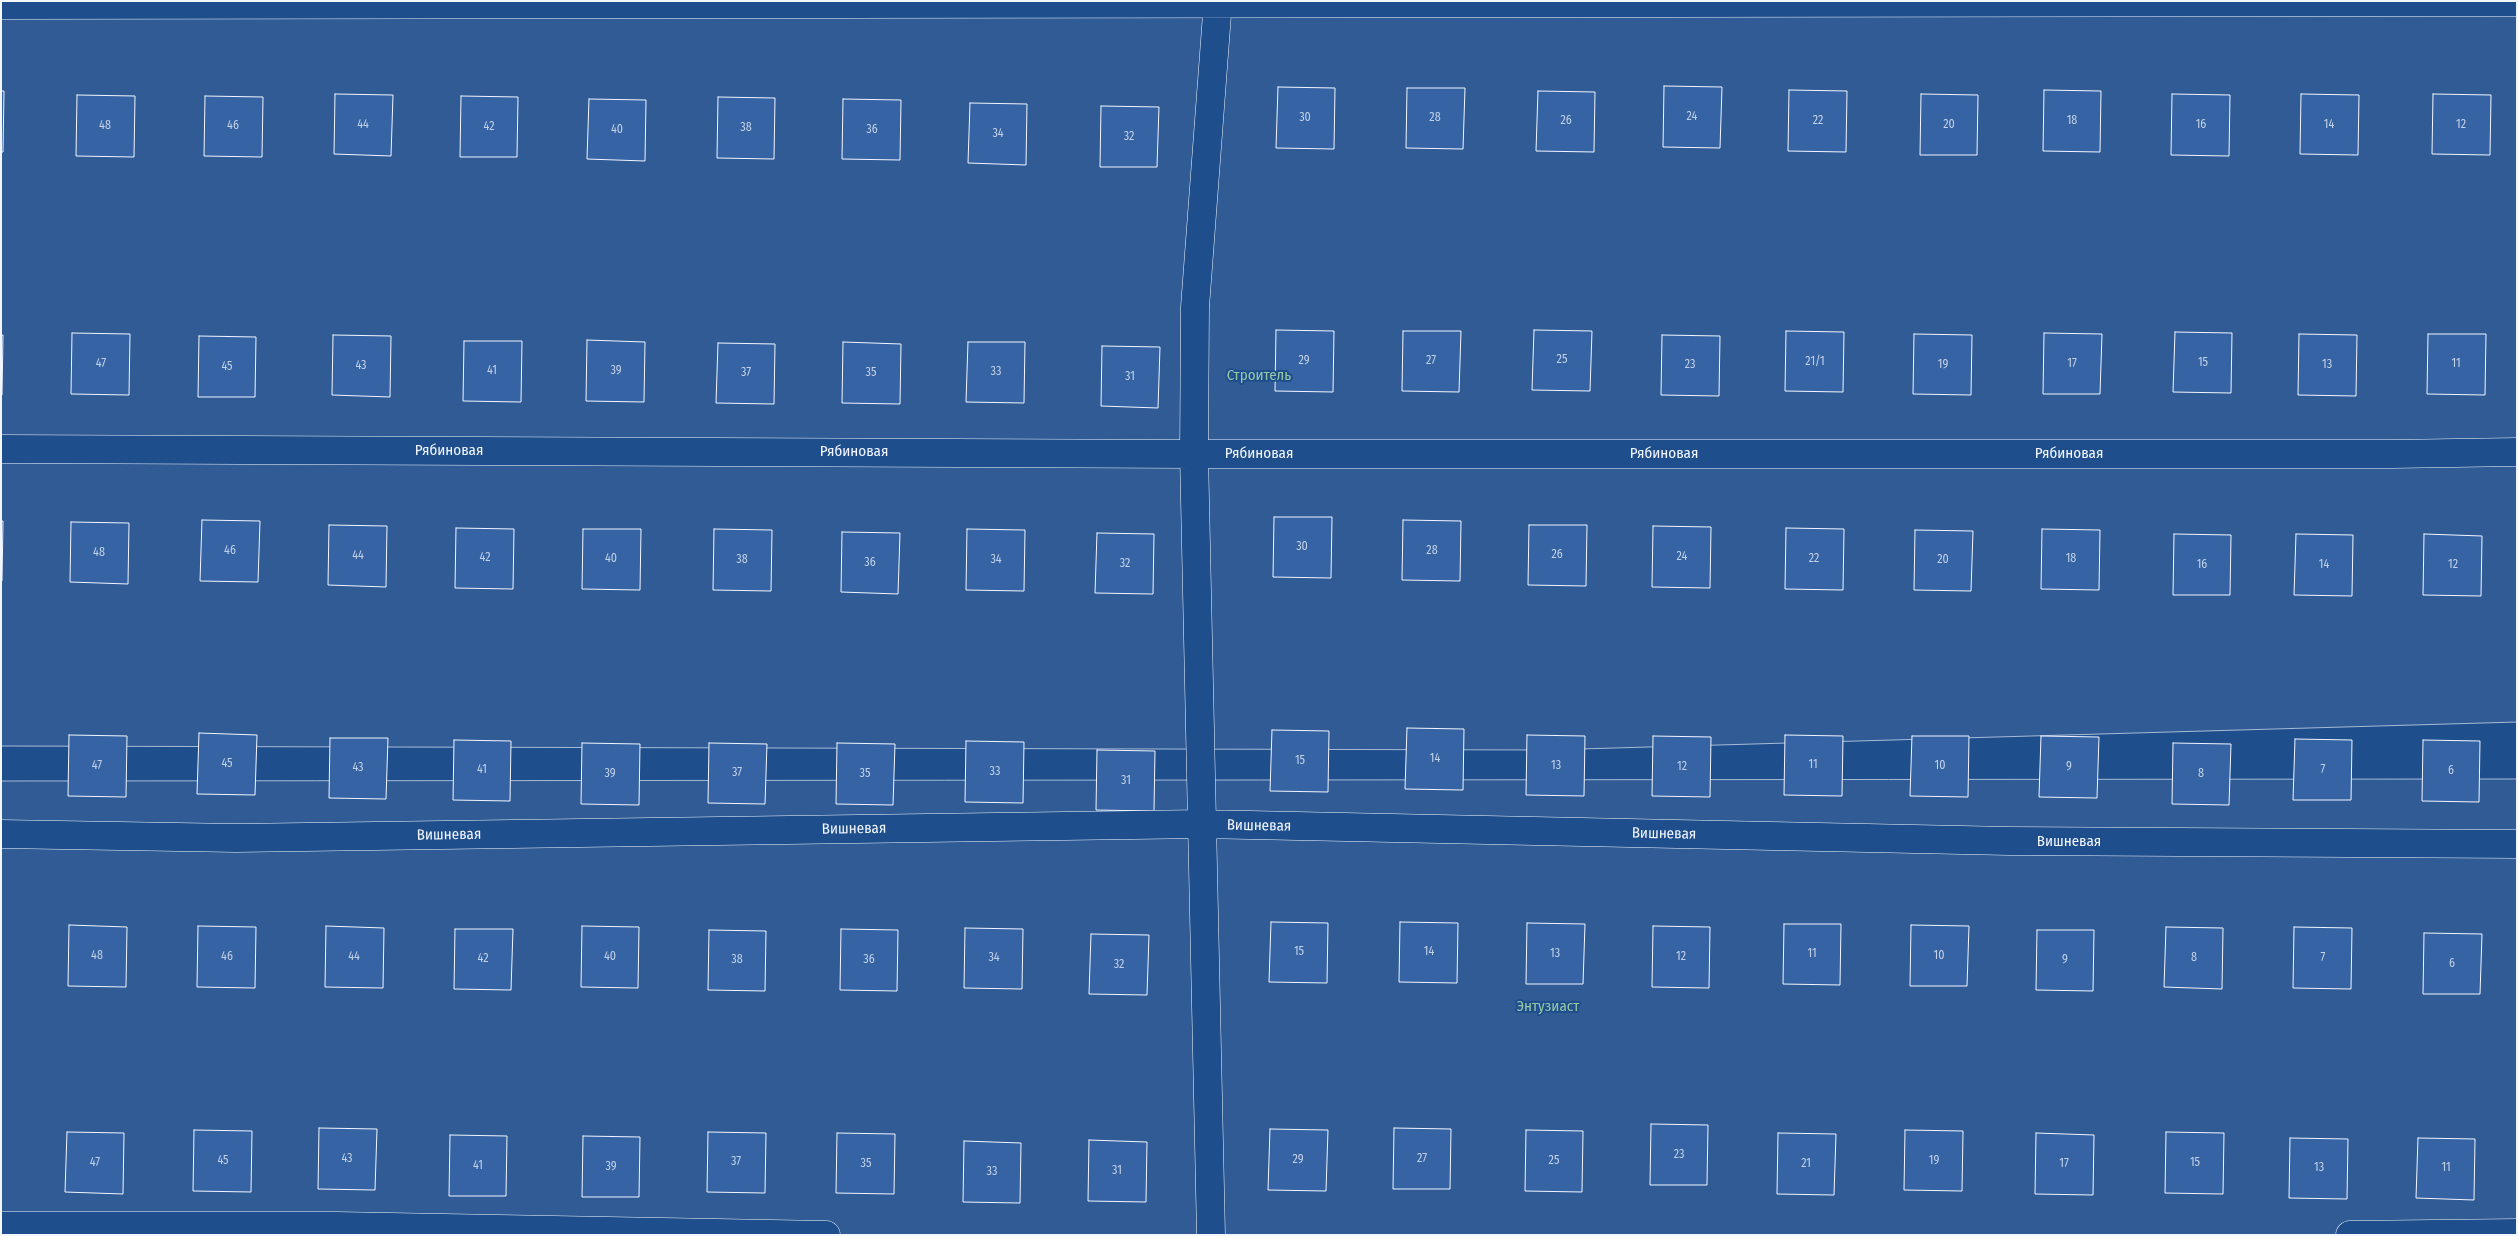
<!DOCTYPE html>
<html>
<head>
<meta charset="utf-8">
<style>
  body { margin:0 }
  #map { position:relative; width:2518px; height:1236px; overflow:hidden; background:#1f4e8c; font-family:"Fira Sans Condensed",sans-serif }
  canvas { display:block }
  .frame { position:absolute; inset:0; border:2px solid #f2f6ff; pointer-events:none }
</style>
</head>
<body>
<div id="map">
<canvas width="2518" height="1236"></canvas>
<div class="frame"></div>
</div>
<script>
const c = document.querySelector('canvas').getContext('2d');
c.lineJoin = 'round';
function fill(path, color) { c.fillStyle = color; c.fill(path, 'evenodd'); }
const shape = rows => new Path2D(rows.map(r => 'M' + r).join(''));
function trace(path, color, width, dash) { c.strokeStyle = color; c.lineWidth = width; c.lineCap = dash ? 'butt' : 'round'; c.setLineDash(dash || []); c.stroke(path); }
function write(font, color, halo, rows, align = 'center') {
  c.font = font + ' "Fira Sans Condensed",sans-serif'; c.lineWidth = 4; c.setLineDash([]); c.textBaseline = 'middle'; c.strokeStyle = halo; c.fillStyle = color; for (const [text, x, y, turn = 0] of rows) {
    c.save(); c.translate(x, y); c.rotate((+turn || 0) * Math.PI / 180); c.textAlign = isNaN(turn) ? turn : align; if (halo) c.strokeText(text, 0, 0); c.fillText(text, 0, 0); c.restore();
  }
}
const built = shape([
  [1,1,2517,1,2517,722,1545,750,1,746,1,1],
  [2517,779,2517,1235,1,1235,1,781,2517,779]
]);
const building = shape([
  [1664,86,1722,87,1720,148,1663,147,1664,86],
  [1278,87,1335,88,1334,149,1276,148,1278,87],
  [1407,88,1465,88,1463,149,1406,148,1407,88],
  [1789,90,1847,91,1846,152,1788,151,1789,90],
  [2044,90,2101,91,2100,152,2043,151,2044,90],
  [1,91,4,91,3,152,1,152,1,91],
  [1538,91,1595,92,1594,152,1536,151,1538,91],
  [335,94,393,95,391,156,334,154,335,94],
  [1921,94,1978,95,1977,155,1920,155,1921,94],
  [2172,94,2230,95,2229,156,2171,155,2172,94],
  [2301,94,2359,95,2358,155,2300,154,2301,94],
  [2433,94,2491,95,2490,155,2432,154,2433,94],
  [77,95,135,96,134,157,76,156,77,95],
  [205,96,263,97,262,157,204,156,205,96],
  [461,96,518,97,517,157,460,157,461,96],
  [718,97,775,98,774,159,717,158,718,97],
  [589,99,646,100,645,161,587,159,589,99],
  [843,99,901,100,900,160,842,159,843,99],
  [970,103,1027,104,1026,165,968,163,970,103],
  [1101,106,1159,107,1157,167,1100,167,1101,106],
  [1276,330,1334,331,1333,392,1275,391,1276,330],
  [1534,330,1592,331,1590,391,1532,390,1534,330],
  [1403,331,1461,331,1459,392,1402,391,1403,331],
  [1786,331,1844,332,1843,392,1785,391,1786,331],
  [2175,332,2232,333,2231,393,2173,392,2175,332],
  [72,333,130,334,129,395,71,394,72,333],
  [2044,333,2102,334,2100,394,2043,394,2044,333],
  [1914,334,1972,335,1971,395,1913,394,1914,334],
  [2299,334,2357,335,2356,396,2298,395,2299,334],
  [2428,334,2486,334,2485,395,2427,394,2428,334],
  [1,335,3,335,2,395,1,395,1,335],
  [333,335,391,336,390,397,332,395,333,335],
  [1662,335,1720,336,1719,396,1661,395,1662,335],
  [199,336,256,337,255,397,198,397,199,336],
  [587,340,645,342,644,402,586,401,587,340],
  [464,341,522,341,521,402,463,401,464,341],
  [843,342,901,344,900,404,842,403,843,342],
  [968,342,1025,342,1024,403,966,402,968,342],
  [718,343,775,344,774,404,716,403,718,343],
  [1102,346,1160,347,1158,408,1101,406,1102,346],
  [1274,517,1332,517,1331,578,1273,577,1274,517],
  [202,520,260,521,258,582,200,581,202,520],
  [1403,520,1461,521,1460,581,1402,580,1403,520],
  [1,521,3,521,2,581,1,581,1,521],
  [71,522,129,523,128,584,70,582,71,522],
  [329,525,387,526,386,587,328,585,329,525],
  [1529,525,1587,525,1586,586,1528,585,1529,525],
  [1653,526,1711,527,1710,588,1652,587,1653,526],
  [456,528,514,529,513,589,455,588,456,528],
  [1786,528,1844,529,1843,590,1785,589,1786,528],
  [583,529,641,529,640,590,582,589,583,529],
  [714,529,772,530,771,591,713,590,714,529],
  [967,529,1025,530,1024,591,966,590,967,529],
  [2042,529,2100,530,2099,590,2041,589,2042,529],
  [1915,530,1973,531,1971,591,1914,590,1915,530],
  [842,532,900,533,898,594,841,592,842,532],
  [1097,533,1154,534,1153,594,1095,593,1097,533],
  [2174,534,2231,535,2230,595,2173,595,2174,534],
  [2296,534,2353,535,2352,596,2294,595,2296,534],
  [2424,534,2482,536,2481,596,2423,595,2424,534],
  [1407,728,1464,729,1463,790,1405,789,1407,728],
  [1272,730,1329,731,1328,792,1270,791,1272,730],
  [199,733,257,735,255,795,197,794,199,733],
  [69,735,127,736,126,797,68,796,69,735],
  [1527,735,1585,736,1584,796,1526,795,1527,735],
  [1785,735,1843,736,1842,796,1784,795,1785,735],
  [1653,736,1711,737,1710,797,1652,796,1653,736],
  [1912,736,1969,736,1968,797,1910,796,1912,736],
  [2041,736,2099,737,2097,798,2039,797,2041,736],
  [330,738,388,738,386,799,329,798,330,738],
  [2295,739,2352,740,2351,800,2293,800,2295,739],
  [454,740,511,741,510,801,453,800,454,740],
  [2423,740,2480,741,2479,802,2422,801,2423,740],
  [966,741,1024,742,1023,803,965,802,966,741],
  [582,743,640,744,639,805,581,804,582,743],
  [709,743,767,744,765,804,708,803,709,743],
  [837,743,895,744,893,805,836,804,837,743],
  [2173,743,2231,744,2229,805,2172,804,2173,743],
  [1097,750,1155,751,1154,811,1096,810,1097,750],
  [1271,922,1328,923,1327,983,1269,982,1271,922],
  [1400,922,1458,923,1457,983,1399,982,1400,922],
  [1527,923,1585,924,1583,984,1526,984,1527,923],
  [1784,924,1841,924,1840,985,1783,984,1784,924],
  [69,925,127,927,126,987,68,986,69,925],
  [1911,925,1969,926,1967,986,1910,986,1911,925],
  [198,926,256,927,255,988,197,987,198,926],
  [326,926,384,928,383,988,325,987,326,926],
  [582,926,639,927,638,988,581,987,582,926],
  [1653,926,1710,927,1709,988,1652,987,1653,926],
  [2166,927,2223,928,2222,989,2164,987,2166,927],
  [2294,927,2352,928,2351,989,2293,988,2294,927],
  [965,928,1023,929,1022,989,964,988,965,928],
  [455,929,513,929,511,990,454,989,455,929],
  [841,929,898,930,897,991,840,990,841,929],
  [709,930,766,931,765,991,708,990,709,930],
  [2037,930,2094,930,2093,991,2036,990,2037,930],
  [2424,933,2482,934,2480,994,2423,994,2424,933],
  [1091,934,1149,935,1147,995,1089,994,1091,934],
  [1651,1124,1708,1125,1707,1185,1650,1185,1651,1124],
  [319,1128,377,1129,375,1190,318,1189,319,1128],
  [1394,1128,1451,1129,1450,1189,1393,1189,1394,1128],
  [1270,1129,1328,1130,1326,1191,1268,1190,1270,1129],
  [194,1130,252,1131,251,1192,193,1191,194,1130],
  [1526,1130,1583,1131,1582,1192,1525,1191,1526,1130],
  [1905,1130,1963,1131,1962,1191,1904,1190,1905,1130],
  [67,1132,124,1133,123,1194,65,1192,67,1132],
  [708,1132,766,1133,765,1193,707,1192,708,1132],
  [2166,1132,2224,1133,2223,1194,2165,1193,2166,1132],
  [837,1133,895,1134,894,1194,836,1193,837,1133],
  [1778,1133,1836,1134,1834,1195,1777,1194,1778,1133],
  [2036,1133,2094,1135,2093,1195,2035,1194,2036,1133],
  [450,1135,507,1136,506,1196,449,1196,450,1135],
  [583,1136,640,1137,639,1197,582,1197,583,1136],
  [2290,1138,2348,1139,2347,1199,2289,1198,2290,1138],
  [2418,1138,2475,1139,2474,1200,2416,1198,2418,1138],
  [1089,1140,1147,1142,1146,1202,1088,1201,1089,1140],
  [964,1141,1021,1143,1020,1203,963,1202,964,1141]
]);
const minor = shape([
  [1,5,2517,2],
  [1,449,1194,454,2392,454,2517,452],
  [1,834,236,838,1202,824,2009,841,2517,844],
  [1,1226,336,1226,826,1235],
  [1211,1235,1194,454,1195,307,1218,1],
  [2350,1235,2517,1233]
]);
const numberNames = [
  ["24",1692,117],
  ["30",1305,118],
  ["28",1435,118],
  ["26",1566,121],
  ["22",1818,121],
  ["18",2072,121],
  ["44",363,125],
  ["20",1949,125],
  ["16",2201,125],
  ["14",2329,125],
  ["12",2461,125],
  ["48",105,126],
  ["46",233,126],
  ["42",489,127],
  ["38",746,128],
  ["40",617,130],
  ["36",872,130],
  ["34",998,134],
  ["32",1129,137],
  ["25",1562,360],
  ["29",1304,361],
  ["27",1431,361],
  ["21/1",1815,362],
  ["15",2203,363],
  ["47",101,364],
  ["17",2072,364],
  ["11",2456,364],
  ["23",1690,365],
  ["19",1943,365],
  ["13",2327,365],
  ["43",361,366],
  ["45",227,367],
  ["41",492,371],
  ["39",616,371],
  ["33",996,372],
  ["37",746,373],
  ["35",871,373],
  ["31",1130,377],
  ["30",1302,547],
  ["46",230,551],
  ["28",1432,551],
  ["48",99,553],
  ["26",1557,555],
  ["44",358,556],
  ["24",1682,557],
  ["42",485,558],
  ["40",611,559],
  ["22",1814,559],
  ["18",2071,559],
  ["38",742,560],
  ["34",996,560],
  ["20",1943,560],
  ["36",870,563],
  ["32",1125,564],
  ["16",2202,565],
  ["14",2324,565],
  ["12",2453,565],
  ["14",1435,759],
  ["15",1300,761],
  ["45",227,764],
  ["11",1813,765],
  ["47",97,766],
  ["13",1556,766],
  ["10",1940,766],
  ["12",1682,767],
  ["9",2069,767],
  ["43",358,768],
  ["41",482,770],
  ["7",2323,770],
  ["6",2451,771],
  ["33",995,772],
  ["37",737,773],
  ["39",610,774],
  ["35",865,774],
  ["8",2201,774],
  ["31",1126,781],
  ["15",1299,952],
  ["14",1429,952],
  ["13",1555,954],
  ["11",1812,954],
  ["48",97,956],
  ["10",1939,956],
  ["46",227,957],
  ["44",354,957],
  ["40",610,957],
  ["12",1681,957],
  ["34",994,958],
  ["8",2194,958],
  ["7",2323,958],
  ["42",483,959],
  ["38",737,960],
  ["36",869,960],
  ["9",2065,960],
  ["6",2452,964],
  ["32",1119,965],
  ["23",1679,1155],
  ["43",347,1159],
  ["27",1422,1159],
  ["29",1298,1160],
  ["45",223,1161],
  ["25",1554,1161],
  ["19",1934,1161],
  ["37",736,1162],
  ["47",95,1163],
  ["15",2195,1163],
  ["35",866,1164],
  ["21",1806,1164],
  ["17",2064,1164],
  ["41",478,1166],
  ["39",611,1167],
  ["13",2319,1168],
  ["11",2446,1168],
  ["31",1117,1171],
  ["33",992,1172]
];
const parkNames = [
  ["Строитель",1259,376],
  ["Энтузиаст",1548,1007]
];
const streetNames = [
  ["Рябиновая",449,451],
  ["Рябиновая",854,452],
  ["Рябиновая",1259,454],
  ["Рябиновая",1664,454],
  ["Рябиновая",2069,454],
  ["Вишневая",1259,826,1],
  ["Вишневая",854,829,-1],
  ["Вишневая",1664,834,1],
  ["Вишневая",449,835,-1],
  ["Вишневая",2069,842]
];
fill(built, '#305b95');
trace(built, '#a8bbd7', 1);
fill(building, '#3563a3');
trace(building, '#f2f6ff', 1);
trace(minor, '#f2f6ff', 29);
trace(minor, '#1f4e8c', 28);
write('12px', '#c3d1e8', null, numberNames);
write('15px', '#97c8a6', '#1f4e8c', parkNames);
write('15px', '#f2f6ff', '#1f4e8c', streetNames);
</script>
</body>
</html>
